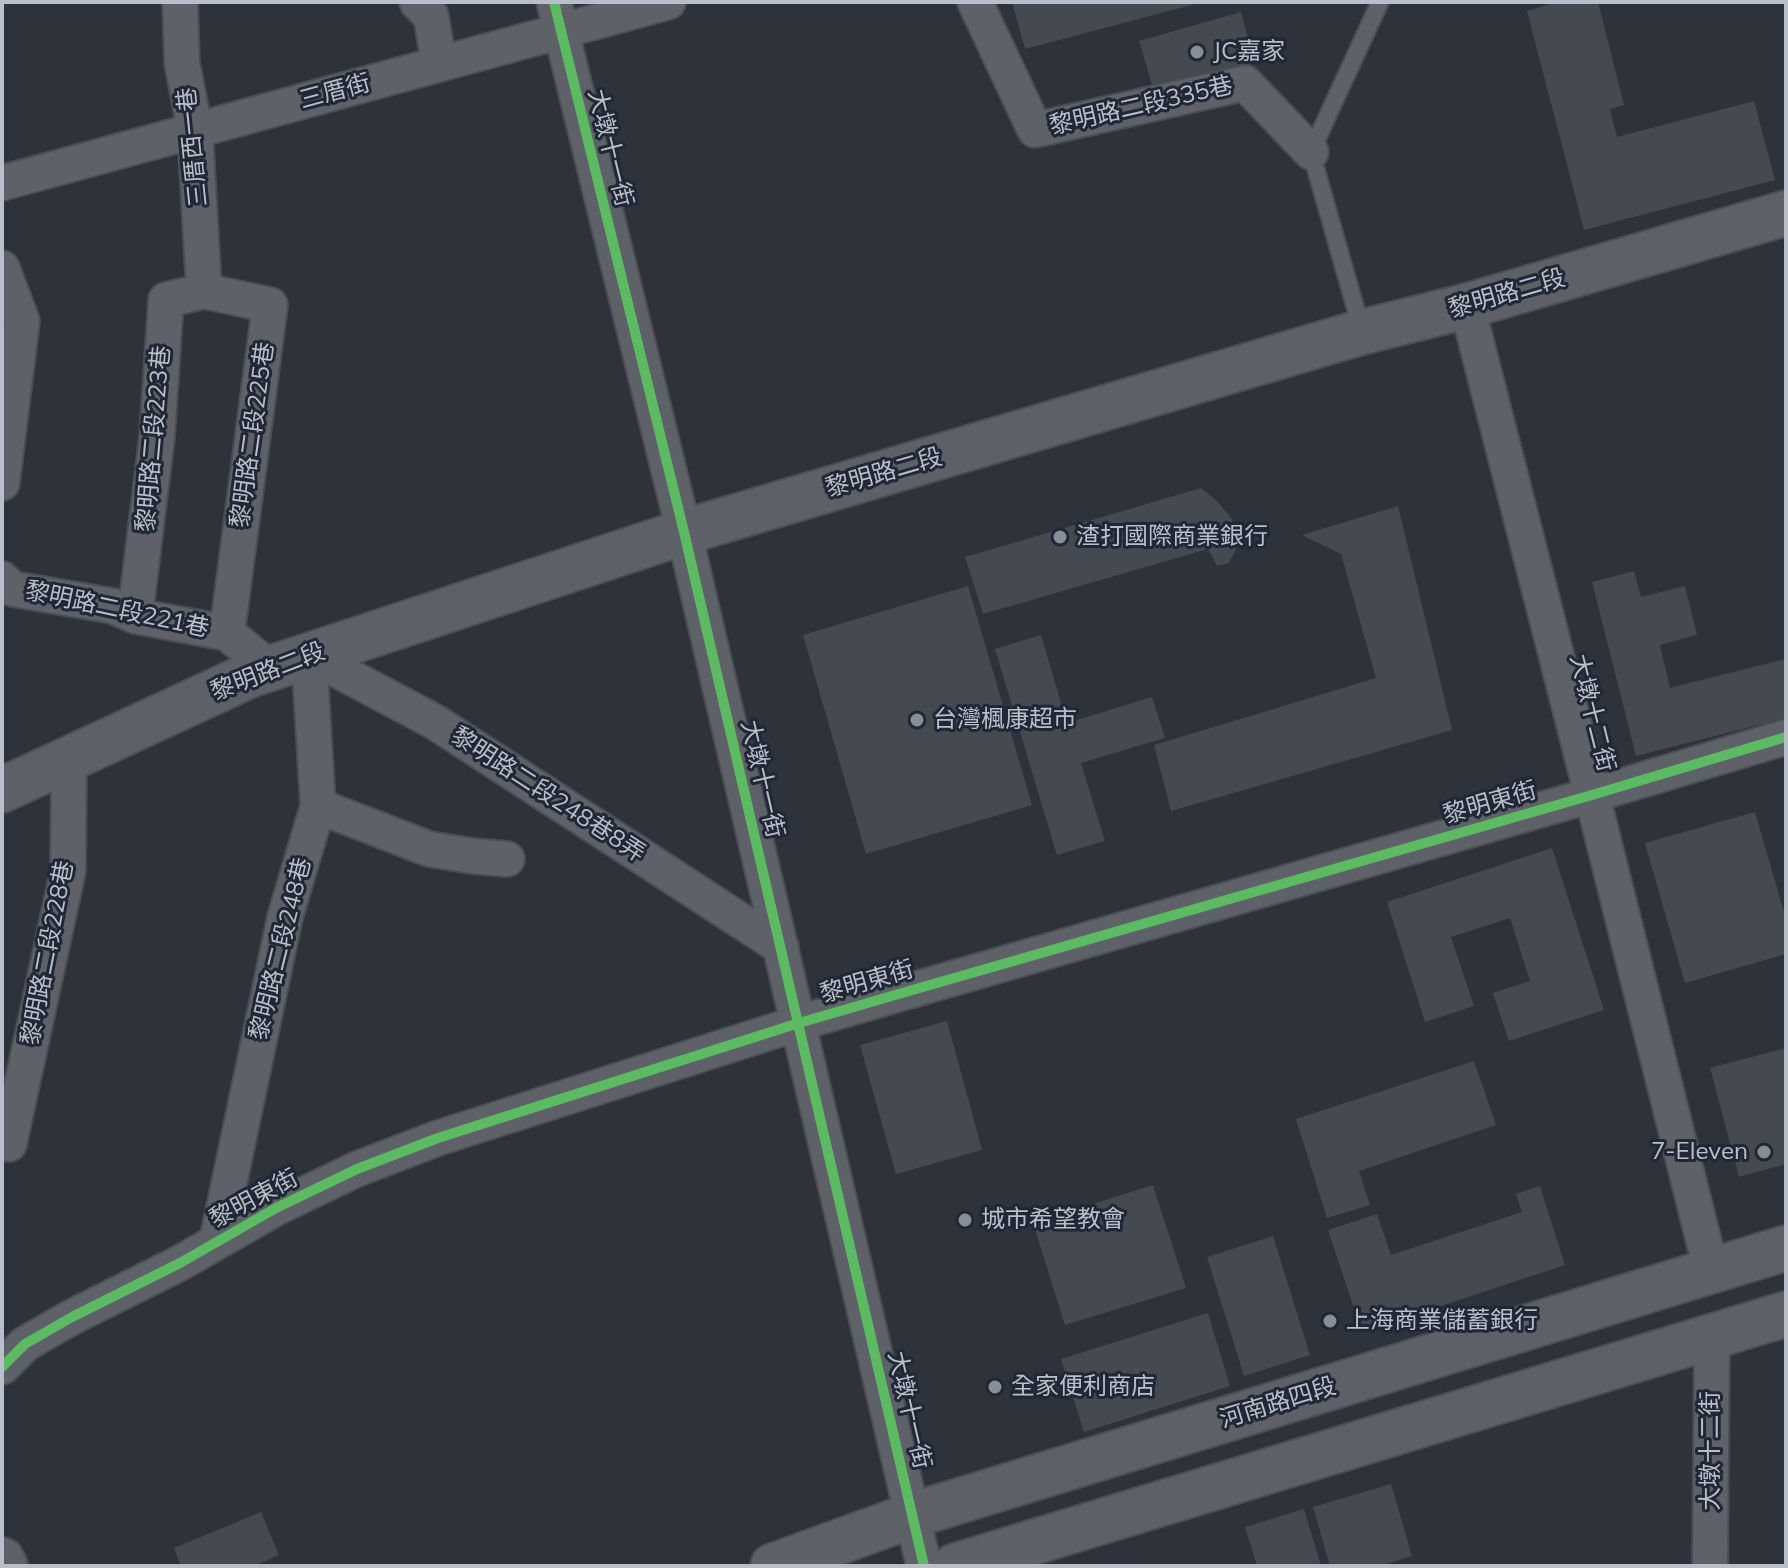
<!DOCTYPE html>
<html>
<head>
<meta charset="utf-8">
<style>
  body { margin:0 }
  #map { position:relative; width:1788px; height:1568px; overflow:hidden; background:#2e323b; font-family:Mulish,sans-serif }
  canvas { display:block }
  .frame { position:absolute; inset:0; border:4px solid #b9bfca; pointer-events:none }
</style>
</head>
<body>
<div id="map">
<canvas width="1788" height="1568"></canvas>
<div class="frame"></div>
</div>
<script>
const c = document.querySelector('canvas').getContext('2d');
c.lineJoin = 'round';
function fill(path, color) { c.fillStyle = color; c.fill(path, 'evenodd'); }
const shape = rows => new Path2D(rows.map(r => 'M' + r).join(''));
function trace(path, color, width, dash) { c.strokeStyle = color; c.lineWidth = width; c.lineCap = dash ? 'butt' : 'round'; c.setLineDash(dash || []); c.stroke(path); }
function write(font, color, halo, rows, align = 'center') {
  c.font = font + ' Mulish,"Noto Sans TC",sans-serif'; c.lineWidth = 6; c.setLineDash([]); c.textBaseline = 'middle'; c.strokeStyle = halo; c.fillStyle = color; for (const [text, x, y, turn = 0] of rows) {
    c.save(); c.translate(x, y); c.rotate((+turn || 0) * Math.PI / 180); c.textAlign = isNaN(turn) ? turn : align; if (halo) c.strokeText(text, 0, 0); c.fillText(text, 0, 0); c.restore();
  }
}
const building = shape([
  [1012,2,1199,2,1199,3,1025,49],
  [1557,2,1598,2,1624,105,1610,109,1617,137,1754,101,1775,180,1584,230,1527,11],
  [1241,12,1255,63,1154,91,1139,41],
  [1201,488,1217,501,1232,519,1236,534,1236,549,1229,563,1217,566,1208,549,983,614,965,557],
  [1398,506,1452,730,1171,811,1154,745,1376,678,1341,554,1302,535],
  [1634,571,1641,597,1685,586,1697,635,1660,645,1670,688,1786,659,1786,718,1636,756,1592,582],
  [968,586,1032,805,866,854,803,635],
  [1041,635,1067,723,1152,697,1165,738,1081,763,1105,841,1057,855,995,649],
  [1755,812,1786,919,1786,954,1685,983,1645,843],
  [1552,848,1604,1010,1509,1041,1493,993,1530,981,1510,918,1451,937,1474,1006,1425,1022,1387,902],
  [947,1021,982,1150,896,1174,860,1045],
  [1786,1048,1786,1164,1739,1177,1710,1068],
  [1474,1061,1496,1125,1359,1171,1370,1205,1327,1218,1296,1119],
  [1153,1185,1186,1288,1065,1325,1033,1223],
  [1540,1186,1565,1265,1362,1332,1328,1230,1377,1214,1391,1255,1522,1212,1516,1194],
  [1273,1236,1310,1355,1244,1376,1207,1257],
  [1208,1313,1230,1386,1084,1432,1061,1359],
  [1391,1484,1412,1556,1379,1566,1330,1566,1313,1507],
  [1304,1509,1321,1566,1257,1566,1245,1527],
  [261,1512,279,1555,254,1566,181,1566,174,1548]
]);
const lane = shape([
  [1362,331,1311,152,1380,2]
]);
const street = shape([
  [180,2,182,63,195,130,204,291],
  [417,2,431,16,439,64],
  [554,2,684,532,924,1566],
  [975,2,1035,130,1245,83,1311,152],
  [2,183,668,2],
  [2,268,22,321,2,483],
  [1467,306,1592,795,1711,1270],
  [2,579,13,589,113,606,135,616,227,633,270,668],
  [135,616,157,437,166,300,204,291,270,305,227,633],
  [309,655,435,722,781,947],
  [318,806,429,849,472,856,507,859],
  [9,1144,68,871,69,759],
  [217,1241,285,917,318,806,309,655],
  [2,1367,25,1344,72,1317,180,1263,276,1208,357,1169,438,1138,799,1023,902,993,1592,795,1786,737],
  [1710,1566,1712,1336]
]);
const secondary = shape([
  [2,790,250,675,684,532,1362,332,1467,306,1786,213],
  [2,1560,5,1566],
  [773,1566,913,1515,1786,1248],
  [955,1566,1786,1314]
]);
const cycleway = shape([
  [554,2,684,532,924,1566],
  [2,1367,25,1344,72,1317,180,1263,276,1208,357,1169,438,1138,799,1023,902,993,1592,795,1786,737]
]);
const markers = [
  [1197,52,8,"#888e98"],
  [1060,537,8,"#888e98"],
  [917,720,8,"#888e98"],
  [1764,1152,8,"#888e98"],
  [965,1220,8,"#888e98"],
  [1330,1321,8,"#888e98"],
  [995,1387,8,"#888e98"]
];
const poiNames = [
  ["JC嘉家",1213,52],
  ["渣打國際商業銀行",1076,537],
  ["台灣楓康超市",933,720],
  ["7-Eleven",1748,1152,"right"],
  ["城市希望教會",981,1220],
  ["上海商業儲蓄銀行",1346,1321],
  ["全家便利商店",1011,1387]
];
const streetNames = [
  ["三厝街",335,92,-15],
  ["黎明路二段335巷",1141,106,-13],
  ["三厝西一巷",193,147,-96],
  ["大墩十一街",610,148,76],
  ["黎明路二段",1507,294,-16],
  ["黎明路二段225巷",253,435,-82],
  ["黎明路二段223巷",154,439,-85],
  ["黎明路二段",884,473,-16],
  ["黎明路二段221巷",117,610,12],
  ["黎明路二段",268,672,-21],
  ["大墩十二街",1592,713,76],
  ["大墩十一街",762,779,77],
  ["黎明路二段248巷8弄",548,795,33],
  ["黎明東街",1490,803,-16],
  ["黎明路二段248巷",281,949,-76],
  ["黎明路二段228巷",48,953,-79],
  ["黎明東街",867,982,-16],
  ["黎明東街",254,1199,-28],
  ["河南路四段",1278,1403,-17],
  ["大墩十一街",909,1410,77],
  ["大墩十二街",1711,1451,-90]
];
fill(building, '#454950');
trace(lane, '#4a4d53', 20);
trace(street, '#4a4d53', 38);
trace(secondary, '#4a4d53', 48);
trace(lane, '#5e6168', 16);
trace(street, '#5e6168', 34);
trace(secondary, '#5d6067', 44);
trace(cycleway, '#5cba63', 10);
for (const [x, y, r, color] of markers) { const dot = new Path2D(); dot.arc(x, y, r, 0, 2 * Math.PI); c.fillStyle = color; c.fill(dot); trace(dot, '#212835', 3); }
write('24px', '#b9bfca', '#212835', poiNames, 'left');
write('24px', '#b9bfca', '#212835', streetNames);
</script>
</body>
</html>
